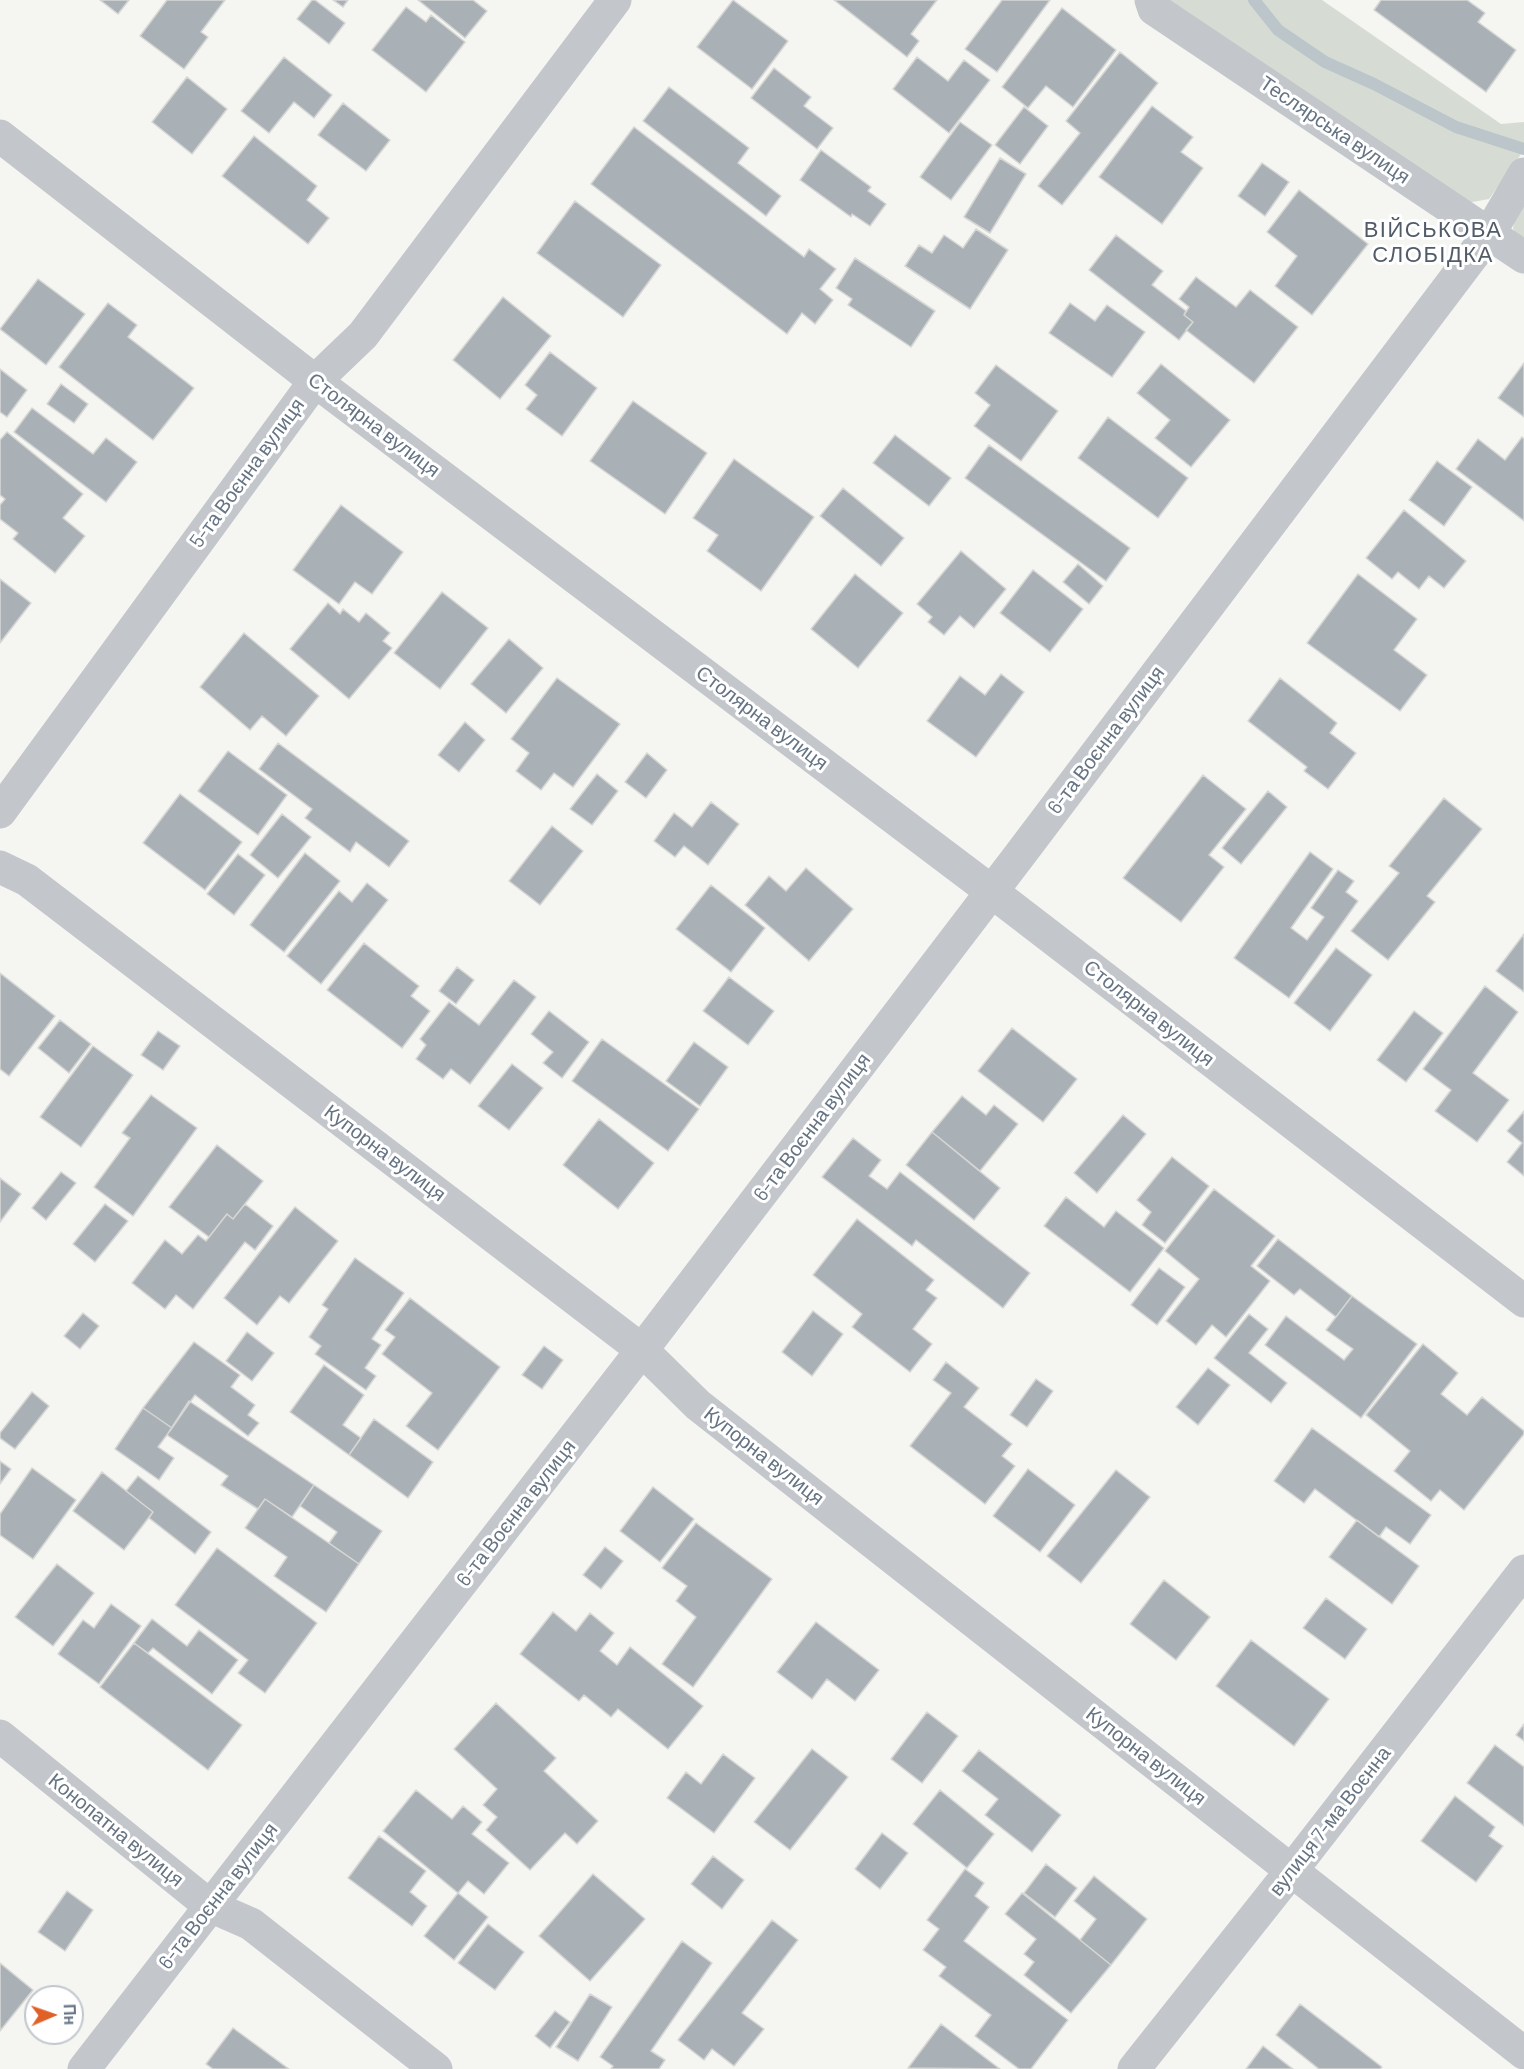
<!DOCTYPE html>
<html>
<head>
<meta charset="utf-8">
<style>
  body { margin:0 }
  #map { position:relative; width:1524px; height:2069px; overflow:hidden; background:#f5f5f2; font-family:Barlow,sans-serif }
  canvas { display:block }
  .north { position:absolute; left:24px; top:1985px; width:60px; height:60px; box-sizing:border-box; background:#fff; border:2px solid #c1c7cd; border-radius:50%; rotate:88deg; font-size:16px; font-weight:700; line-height:24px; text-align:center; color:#657382 }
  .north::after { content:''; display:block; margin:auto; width:21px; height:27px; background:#e06127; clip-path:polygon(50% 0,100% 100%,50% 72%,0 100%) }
</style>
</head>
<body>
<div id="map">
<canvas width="1524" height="2069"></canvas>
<div class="north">Пн</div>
</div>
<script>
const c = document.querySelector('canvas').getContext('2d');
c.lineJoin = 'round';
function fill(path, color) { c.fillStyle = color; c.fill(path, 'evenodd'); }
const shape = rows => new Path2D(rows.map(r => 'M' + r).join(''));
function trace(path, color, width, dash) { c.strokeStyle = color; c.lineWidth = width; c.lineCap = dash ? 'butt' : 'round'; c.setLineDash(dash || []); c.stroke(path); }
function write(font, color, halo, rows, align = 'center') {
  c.font = font + ' Barlow,sans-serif'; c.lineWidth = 6; c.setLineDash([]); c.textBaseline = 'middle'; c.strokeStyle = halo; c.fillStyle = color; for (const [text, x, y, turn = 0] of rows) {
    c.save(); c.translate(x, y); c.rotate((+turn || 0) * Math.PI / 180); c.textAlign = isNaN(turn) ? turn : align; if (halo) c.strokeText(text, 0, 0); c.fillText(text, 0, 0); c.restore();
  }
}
const green = shape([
  [1169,0,1322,0,1501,124,1524,122,1524,150,1489,199,1461,204],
  [1524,201,1524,242,1519,238,1513,229,1515,214]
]);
const stream = shape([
  [1254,0,1278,30,1325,62,1374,84,1456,127,1524,149]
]);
const building = shape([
  [100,0,129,0,118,14,100,0],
  [167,0,225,0,201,32,208,37,184,69,140,36,167,0],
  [312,0,315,0,345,23,329,44,297,19,312,0],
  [333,0,348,0,343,7,333,0],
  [418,0,473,0,487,11,465,38,418,0],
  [733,0,788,41,752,89,697,47,733,0],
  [834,0,937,0,911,34,919,41,907,57,834,0],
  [1002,0,1050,0,997,72,965,49,1002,0],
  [1381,0,1467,0,1485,13,1478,22,1516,50,1486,92,1374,10,1381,0],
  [406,7,426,22,431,15,465,42,426,92,372,50,406,7],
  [1062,8,1116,50,1073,107,1046,86,1028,108,1002,87,1062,8],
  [1120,52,1158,83,1062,205,1038,186,1080,133,1066,121,1120,52],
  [284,57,332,95,314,118,294,102,269,133,241,111,284,57],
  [917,57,948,81,964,60,990,80,949,133,893,89,917,57],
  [774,68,811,97,804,106,833,128,817,149,751,98,774,68],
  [187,77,227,109,192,154,152,122,187,77],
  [669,87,749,148,738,163,781,196,766,216,643,121,669,87],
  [343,103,390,140,366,171,318,135,343,103],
  [1152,106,1193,137,1181,152,1203,168,1162,224,1099,177,1152,106],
  [1024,107,1048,126,1020,164,995,145,1024,107],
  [960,122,992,145,951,200,920,177,960,122],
  [634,127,804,257,809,249,836,269,820,289,833,300,815,324,802,313,787,334,591,184,634,127],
  [254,136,317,186,307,200,329,218,308,244,222,176,254,136],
  [821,150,871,187,868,191,886,204,870,226,852,214,851,217,800,180,821,150],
  [1000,158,1026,174,990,233,964,217,1000,158],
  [1262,163,1289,182,1265,216,1238,196,1262,163],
  [1299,190,1368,244,1312,315,1275,286,1297,256,1267,232,1299,190],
  [575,201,661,265,623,317,537,253,575,201],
  [976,229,1008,250,970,309,905,266,919,245,932,253,944,235,963,248,976,229],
  [1116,235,1163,271,1152,285,1186,311,1184,315,1193,322,1179,340,1089,270,1116,235],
  [855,258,935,311,911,347,848,305,852,299,836,288,855,258],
  [1196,277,1236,307,1250,290,1298,327,1254,383,1186,330,1193,322,1184,315,1189,307,1179,299,1196,277],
  [38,279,85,314,46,365,0,329,38,279],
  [503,297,551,336,500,399,453,360,503,297],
  [108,303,137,325,128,337,194,388,153,440,59,367,108,303],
  [1070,303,1095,321,1107,305,1145,332,1112,377,1049,333,1070,303],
  [550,352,597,388,562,436,526,409,537,395,525,385,550,352],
  [1524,363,1524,417,1498,398,1524,363],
  [1161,364,1230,420,1191,467,1155,438,1170,420,1137,393,1161,364],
  [996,365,1058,411,1021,461,974,426,990,405,975,393,996,365],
  [0,369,27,390,7,417,0,412,0,369],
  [61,384,88,404,74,423,47,404,61,384],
  [633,401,707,453,665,514,590,461,633,401],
  [32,408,93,454,106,438,137,462,106,502,14,432,32,408],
  [1108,417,1188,478,1158,518,1078,458,1108,417],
  [7,432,83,494,63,518,85,536,55,573,13,539,18,533,0,519,0,505,5,499,0,495,0,440,7,432],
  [895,435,951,478,929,506,873,463,895,435],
  [1522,437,1524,439,1524,521,1456,469,1478,439,1505,460,1522,437],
  [989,445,1130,548,1106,581,965,478,989,445],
  [734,459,814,517,761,591,707,551,718,535,693,518,734,459],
  [1437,461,1472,487,1444,526,1409,500,1437,461],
  [843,488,904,538,881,566,820,516,843,488],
  [341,505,403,552,372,594,355,582,339,604,293,570,341,505],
  [1404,510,1466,561,1444,588,1429,576,1419,589,1398,572,1392,579,1366,558,1404,510],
  [961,551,1006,589,974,628,960,616,944,635,928,622,932,617,917,604,961,551],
  [1078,564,1103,586,1089,604,1063,582,1078,564],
  [1033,570,1083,609,1050,652,1000,613,1033,570],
  [855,574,903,613,858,668,811,629,855,574],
  [1358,574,1417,619,1394,650,1427,675,1400,711,1307,643,1358,574],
  [0,579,31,603,0,643,0,579],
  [442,592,488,628,440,689,394,653,442,592],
  [328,603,340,614,343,609,359,622,366,613,390,633,383,641,392,648,349,699,290,649,328,603],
  [244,633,319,696,286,736,262,716,250,730,200,687,244,633],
  [509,639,543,668,506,713,471,684,509,639],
  [1001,674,1024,692,976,757,927,721,960,676,985,695,1001,674],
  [557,678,620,724,573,787,554,773,541,790,516,771,529,753,511,739,557,678],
  [1280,678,1337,723,1330,733,1356,753,1328,789,1304,771,1307,767,1248,721,1280,678],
  [465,722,485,740,459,772,438,755,465,722],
  [278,743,409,841,389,867,356,842,350,852,305,818,312,809,259,769,278,743],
  [228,751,287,795,258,835,198,791,228,751],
  [647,753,667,770,646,798,625,782,647,753],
  [597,774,618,791,592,825,570,809,597,774],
  [1203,775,1246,809,1209,855,1224,867,1181,922,1123,878,1203,775],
  [1268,791,1287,807,1241,864,1222,848,1268,791],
  [180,794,242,842,205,890,143,843,180,794],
  [1444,798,1482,829,1427,896,1435,902,1388,960,1351,931,1399,873,1389,866,1444,798],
  [711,802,739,824,708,865,684,846,675,857,654,841,674,813,692,827,711,802],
  [282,814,311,837,278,878,250,855,282,814],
  [552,826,583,851,540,905,509,881,552,826],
  [1310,852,1333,869,1291,928,1307,940,1324,917,1311,908,1338,870,1354,881,1346,892,1358,901,1289,998,1234,958,1310,852],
  [305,853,340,881,284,952,250,925,305,853],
  [238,854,265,875,234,915,207,894,238,854],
  [806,868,853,909,809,961,745,905,769,876,786,891,806,868],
  [367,883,388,900,321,984,287,956,339,891,352,902,367,883],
  [711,885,765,928,731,972,676,929,711,885],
  [1524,934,1524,992,1496,971,1524,934],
  [364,943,419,986,411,996,430,1011,402,1048,327,990,364,943],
  [1336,948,1372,975,1330,1031,1294,1003,1336,948],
  [457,967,474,980,456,1004,439,991,457,967],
  [0,973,55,1016,9,1076,0,1069,0,973],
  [729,977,774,1011,748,1045,703,1011,729,977],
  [514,980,536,997,470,1084,451,1069,443,1079,416,1059,426,1045,420,1039,449,1002,479,1025,514,980],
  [1485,986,1518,1012,1473,1073,1509,1100,1477,1142,1435,1111,1451,1090,1423,1069,1485,986],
  [549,1011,589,1042,562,1078,543,1063,553,1052,531,1034,549,1011],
  [1414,1011,1443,1033,1406,1082,1377,1060,1414,1011],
  [60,1020,91,1044,69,1073,38,1048,60,1020],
  [1012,1028,1077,1079,1043,1122,978,1071,1012,1028],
  [158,1031,180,1046,163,1070,141,1055,158,1031],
  [602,1039,699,1109,668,1151,572,1081,602,1039],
  [694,1042,728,1067,700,1106,666,1081,694,1042],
  [93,1046,133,1075,81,1147,40,1117,93,1046],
  [512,1064,543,1088,509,1130,478,1106,512,1064],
  [151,1095,197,1128,133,1216,94,1187,130,1138,122,1133,151,1095],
  [962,1096,986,1115,994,1105,1018,1124,980,1171,932,1132,962,1096],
  [1524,1111,1524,1176,1507,1162,1522,1143,1507,1131,1524,1111],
  [1123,1115,1146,1134,1097,1193,1074,1173,1123,1115],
  [599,1119,654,1163,618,1209,563,1165,599,1119],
  [932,1132,1000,1188,974,1220,906,1165,932,1132],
  [853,1138,881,1160,869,1176,887,1189,900,1172,1030,1273,1003,1308,916,1240,912,1246,822,1177,853,1138],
  [217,1145,263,1181,233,1219,227,1214,209,1237,169,1207,217,1145],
  [1172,1157,1209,1186,1165,1243,1142,1225,1151,1212,1137,1200,1172,1157],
  [61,1172,76,1183,46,1220,32,1208,61,1172],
  [0,1178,21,1194,0,1222,0,1178],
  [1214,1189,1275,1236,1251,1266,1270,1281,1226,1337,1212,1325,1196,1345,1166,1321,1199,1279,1165,1251,1214,1189],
  [1066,1197,1104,1227,1116,1211,1164,1248,1130,1292,1044,1226,1066,1197],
  [105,1204,128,1221,95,1262,73,1244,105,1204],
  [245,1204,273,1226,255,1250,245,1242,193,1309,176,1295,165,1309,132,1283,165,1240,182,1254,198,1235,206,1241,227,1214,233,1219,245,1204],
  [295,1207,338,1241,289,1303,280,1296,257,1325,224,1298,295,1207],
  [857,1219,934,1280,926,1290,937,1298,913,1329,932,1344,910,1372,852,1327,862,1314,813,1275,857,1219],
  [1278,1239,1352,1296,1336,1317,1300,1289,1294,1295,1257,1266,1278,1239],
  [355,1258,404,1293,372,1339,381,1345,365,1368,376,1376,366,1390,315,1354,321,1346,309,1337,328,1309,322,1305,355,1258],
  [1159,1268,1185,1287,1157,1325,1131,1305,1159,1268],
  [1352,1296,1417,1344,1361,1418,1265,1345,1286,1316,1344,1360,1353,1349,1326,1330,1352,1296],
  [410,1298,500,1367,438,1450,406,1426,432,1393,382,1354,395,1337,385,1330,410,1298],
  [813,1311,843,1334,812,1376,782,1352,813,1311],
  [83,1313,99,1326,80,1349,64,1336,83,1313],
  [1249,1314,1268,1329,1249,1353,1287,1383,1271,1403,1214,1358,1249,1314],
  [247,1332,274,1353,252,1381,226,1361,247,1332],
  [194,1342,240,1375,231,1387,255,1405,248,1415,259,1423,248,1436,195,1395,172,1428,143,1408,194,1342],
  [1423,1344,1458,1373,1441,1394,1467,1415,1482,1397,1524,1431,1524,1434,1464,1510,1440,1490,1431,1501,1394,1471,1410,1451,1366,1415,1423,1344],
  [544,1346,563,1360,542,1389,522,1375,544,1346],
  [946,1362,979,1388,964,1407,1012,1444,1002,1456,1015,1466,985,1504,910,1446,951,1393,933,1380,946,1362],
  [324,1365,364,1395,343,1425,361,1438,349,1455,290,1412,324,1365],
  [1208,1368,1230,1385,1198,1425,1176,1407,1208,1368],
  [1036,1379,1053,1391,1027,1427,1010,1415,1036,1379],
  [32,1392,49,1406,15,1449,0,1438,0,1433,32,1392],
  [189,1401,314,1485,292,1517,265,1499,258,1509,221,1485,228,1476,167,1435,189,1401],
  [143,1408,172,1428,158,1447,174,1458,159,1480,115,1449,143,1408],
  [374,1419,433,1462,408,1498,349,1455,374,1419],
  [1312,1428,1431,1515,1410,1544,1386,1527,1379,1537,1315,1489,1304,1503,1274,1481,1312,1428],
  [0,1461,11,1469,0,1484,0,1461],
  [32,1468,76,1500,33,1559,0,1535,0,1514,32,1468],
  [1028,1469,1075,1505,1040,1552,993,1516,1028,1469],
  [1116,1470,1150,1497,1081,1583,1047,1556,1116,1470],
  [102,1472,153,1512,124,1550,73,1511,102,1472],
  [138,1476,211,1532,195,1554,149,1518,153,1512,126,1491,138,1476],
  [314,1485,382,1531,359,1564,329,1543,337,1532,300,1506,314,1485],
  [653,1487,694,1519,660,1562,620,1531,653,1487],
  [265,1499,359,1564,326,1612,274,1576,287,1557,245,1528,265,1499],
  [1357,1520,1419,1566,1392,1604,1329,1557,1357,1520],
  [696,1523,772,1579,693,1687,662,1664,696,1617,676,1601,687,1586,662,1568,696,1523],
  [605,1547,623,1561,601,1589,583,1575,605,1547],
  [217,1548,317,1623,265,1693,238,1673,248,1660,175,1605,217,1548],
  [57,1564,94,1593,53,1646,15,1617,57,1564],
  [1164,1580,1210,1617,1176,1660,1130,1624,1164,1580],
  [1326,1598,1367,1629,1345,1659,1303,1628,1326,1598],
  [111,1604,141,1626,99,1684,58,1654,83,1620,94,1628,111,1604],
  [553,1612,576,1631,590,1613,614,1633,600,1651,617,1665,630,1647,703,1706,668,1749,618,1709,611,1717,584,1695,579,1701,520,1654,553,1612],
  [152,1619,187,1646,199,1630,238,1660,212,1694,153,1648,148,1653,134,1643,152,1619],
  [816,1622,879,1670,855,1701,827,1679,812,1699,777,1672,816,1622],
  [1251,1640,1329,1699,1294,1746,1216,1686,1251,1640],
  [134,1643,242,1725,208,1770,100,1687,134,1643],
  [496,1703,556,1758,544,1771,598,1821,577,1844,565,1833,530,1870,486,1830,497,1817,483,1805,497,1789,454,1749,496,1703],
  [927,1712,958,1736,922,1783,891,1759,927,1712],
  [1524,1724,1524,1741,1516,1735,1524,1724],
  [1495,1745,1524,1767,1524,1826,1467,1783,1495,1745],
  [812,1749,848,1777,790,1850,754,1822,812,1749],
  [979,1750,1061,1815,1032,1852,985,1815,998,1799,962,1771,979,1750],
  [723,1754,755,1778,714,1833,667,1798,686,1772,701,1784,723,1754],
  [416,1790,452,1819,463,1806,482,1822,472,1834,509,1863,484,1894,468,1881,458,1893,383,1831,416,1790],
  [940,1790,994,1834,967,1868,913,1824,940,1790],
  [1455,1796,1495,1827,1489,1836,1503,1846,1476,1882,1421,1841,1455,1796],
  [882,1833,908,1853,880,1889,855,1869,882,1833],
  [379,1836,426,1871,410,1892,427,1906,412,1926,348,1878,379,1836],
  [713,1856,744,1880,722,1909,691,1884,713,1856],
  [1046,1864,1077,1888,1055,1917,1024,1893,1046,1864],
  [965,1869,984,1883,975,1896,989,1907,964,1941,1068,2020,1031,2069,1019,2069,975,2036,991,2015,939,1976,946,1967,923,1950,939,1929,927,1920,965,1869],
  [593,1874,645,1919,590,1981,539,1936,593,1874],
  [1094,1876,1147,1919,1111,1965,1080,1940,1096,1919,1074,1901,1094,1876],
  [67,1891,93,1910,65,1951,38,1932,67,1891],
  [458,1893,488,1917,454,1960,424,1936,458,1893],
  [1022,1893,1111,1965,1071,2013,1024,1975,1034,1962,1024,1954,1036,1939,1005,1914,1022,1893],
  [772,1920,798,1940,742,2013,764,2029,734,2066,712,2049,704,2060,678,2040,772,1920],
  [488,1924,524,1952,495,1990,458,1963,488,1924],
  [682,1941,712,1963,651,2051,665,2060,659,2069,611,2069,613,2066,600,2057,682,1941],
  [0,1963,33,1990,0,2031,0,1963],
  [590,1994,612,2007,578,2061,556,2047,590,1994],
  [1300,2004,1382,2067,1380,2069,1319,2069,1276,2035,1300,2004],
  [555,2011,570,2022,550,2048,535,2036,555,2011],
  [941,2024,1000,2069,908,2068,941,2024],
  [233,2028,289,2069,213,2069,206,2064,233,2028],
  [1263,2046,1293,2069,1246,2069,1263,2046]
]);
const street = shape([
  [1151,0,1154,9,1524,257],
  [0,136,315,381,991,891,1524,1301],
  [0,812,315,381,363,335,615,0],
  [0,867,27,880,642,1350,698,1405,1524,2053],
  [0,1736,210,1906,251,1924,436,2069],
  [84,2069,642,1350,1022,852,1489,234,1524,174],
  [1134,2069,1292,1870,1524,1571]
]);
const streetNames = [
  ["Теслярська вулиця",1335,130,34],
  ["Столярна вулиця",374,425,37],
  ["5-та Воєнна вулиця",247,473,-54],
  ["Столярна вулиця",762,718,37],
  ["6-та Воєнна вулиця",1106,740,-53],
  ["Столярна вулиця",1149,1013,38],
  ["6-та Воєнна вулиця",812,1127,-53],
  ["Купорна вулиця",385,1153,37],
  ["Купорна вулиця",764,1456,38],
  ["6-та Воєнна вулиця",516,1513,-52],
  ["Купорна вулиця",1146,1756,38],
  ["вулиця 7-ма Воєнна",1330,1821,-52],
  ["Конопатна вулиця",116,1830,39],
  ["6-та Воєнна вулиця",218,1896,-52]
];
const quarterNames = [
  ["ВІЙСЬКОВА",1433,230],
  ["СЛОБІДКА",1433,255]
];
fill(green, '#d6dcd3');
trace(stream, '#bbc5ca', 12);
fill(building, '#aab1b6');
trace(building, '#d6d7d4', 1.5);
trace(street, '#c3c6ca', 33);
write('20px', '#657382', '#fff', streetNames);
c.letterSpacing = '1.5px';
write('22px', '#525c68', '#fff', quarterNames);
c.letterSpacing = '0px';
</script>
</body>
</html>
